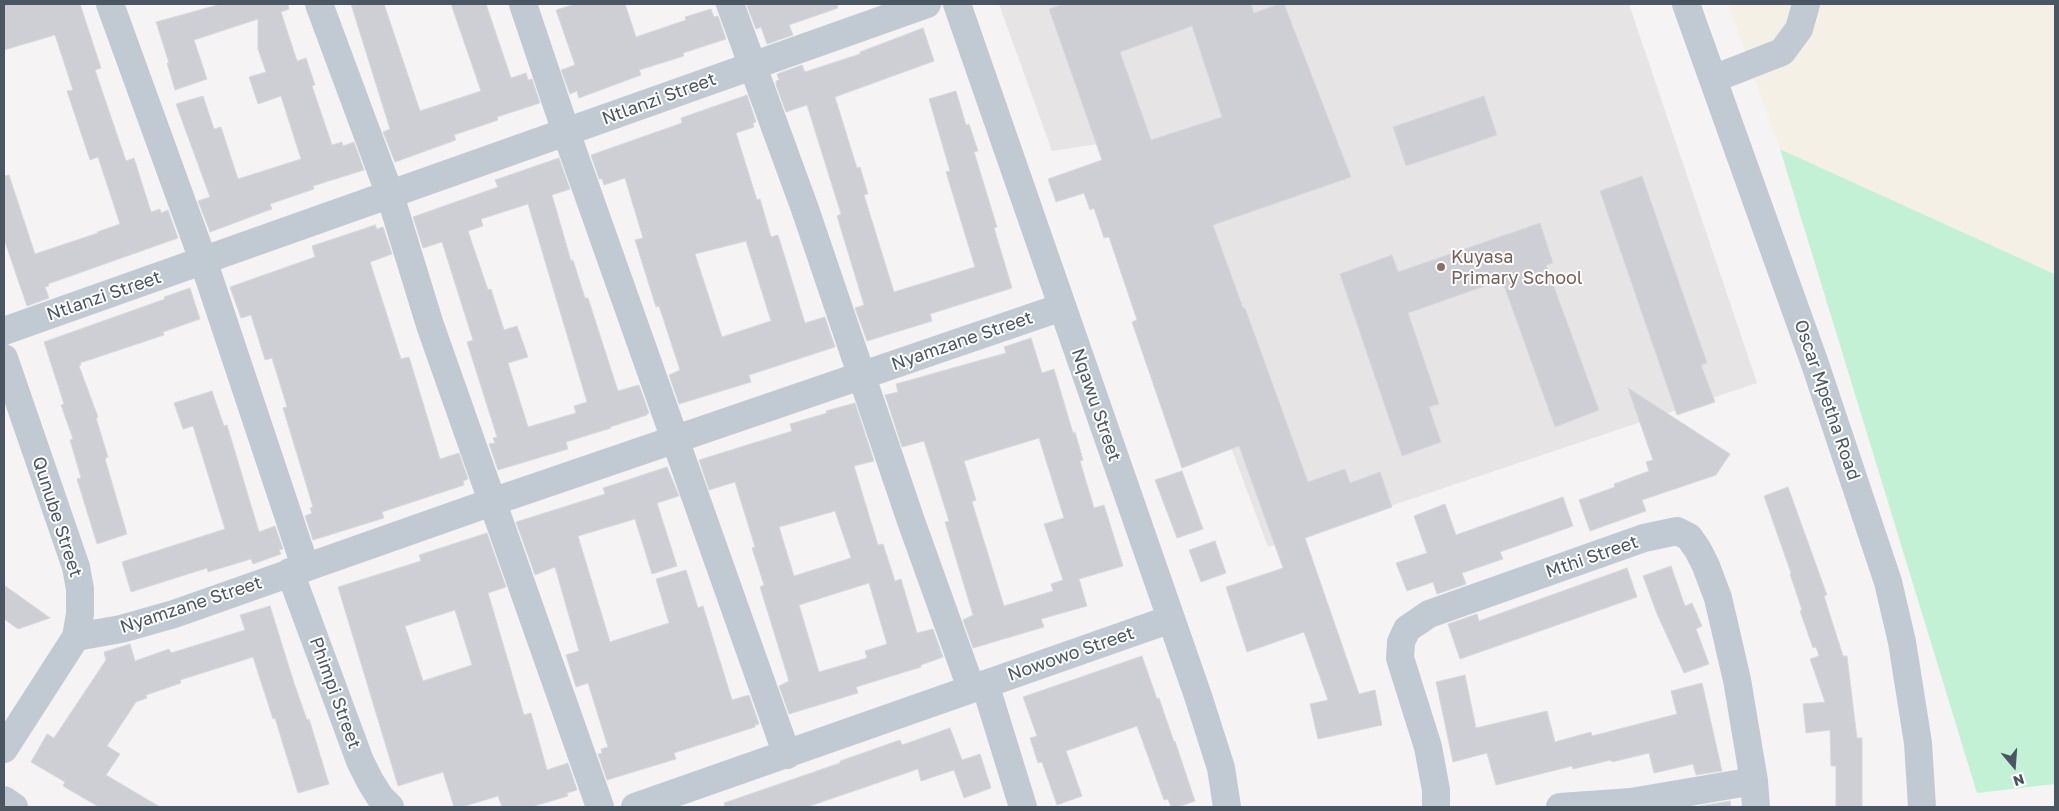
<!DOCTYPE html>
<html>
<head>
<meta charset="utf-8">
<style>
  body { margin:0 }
  #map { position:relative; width:2059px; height:811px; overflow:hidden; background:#f5f3f3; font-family:"Golos Text",sans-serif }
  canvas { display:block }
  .frame { position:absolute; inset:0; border:5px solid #4a5661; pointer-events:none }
  .north { position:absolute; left:1989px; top:741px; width:50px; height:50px; -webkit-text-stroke:4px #fff; paint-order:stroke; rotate:162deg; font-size:14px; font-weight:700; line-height:20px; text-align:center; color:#4a5661 }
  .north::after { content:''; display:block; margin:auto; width:18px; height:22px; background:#4a5661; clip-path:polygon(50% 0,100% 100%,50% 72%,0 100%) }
</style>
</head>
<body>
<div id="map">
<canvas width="2059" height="811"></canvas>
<div class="frame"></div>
<div class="north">N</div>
</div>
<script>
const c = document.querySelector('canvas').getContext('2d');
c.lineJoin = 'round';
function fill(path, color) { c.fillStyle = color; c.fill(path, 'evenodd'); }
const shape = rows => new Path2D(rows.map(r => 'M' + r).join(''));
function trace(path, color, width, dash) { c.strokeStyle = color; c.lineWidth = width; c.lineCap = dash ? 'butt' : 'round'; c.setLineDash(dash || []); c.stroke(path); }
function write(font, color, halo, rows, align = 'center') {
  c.font = font + ' "Golos Text",sans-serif'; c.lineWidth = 4; c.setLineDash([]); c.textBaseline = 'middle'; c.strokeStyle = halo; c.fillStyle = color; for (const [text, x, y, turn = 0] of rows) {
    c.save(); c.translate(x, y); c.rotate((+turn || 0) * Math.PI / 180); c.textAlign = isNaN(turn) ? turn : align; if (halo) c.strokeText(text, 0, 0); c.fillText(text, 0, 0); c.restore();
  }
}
const education = shape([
  [999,4,1629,4,1757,383,1268,547,1117,141,1052,151]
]);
const green = shape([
  [1780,149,2055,274,2055,784,1977,793]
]);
const sand = shape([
  [1728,4,2055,4,2055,274,1780,149]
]);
const building = shape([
  [4,4,80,4,101,68,95,70,126,161,134,158,151,212,160,209,161,213,168,210,178,238,48,284,49,286,45,287,49,298,27,306,4,239,4,176,9,175,35,254,98,233,97,232,120,224,98,157,90,160,67,91,73,90,55,35,4,50,4,4],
  [221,4,288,4,289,9,281,12,297,61,306,58,315,85,312,86,332,145,342,142,343,146,354,142,364,170,313,186,314,189,270,204,272,209,210,232,198,201,210,197,176,104,203,96,214,129,221,127,238,179,301,159,281,96,258,104,249,77,266,72,258,49,258,19,194,40,207,79,175,90,167,63,169,63,156,22,221,4],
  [351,4,384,4,420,111,481,91,451,4,486,4,511,78,526,73,528,80,532,79,540,103,497,117,498,120,454,135,456,140,395,162,383,132,390,129,351,4],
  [575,4,625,4,636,37,686,20,685,17,711,9,714,17,718,16,726,39,683,53,684,56,639,70,641,75,579,98,577,91,570,94,561,70,575,65,556,10,575,4],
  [753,4,837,4,838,8,789,25,793,35,767,44,761,27,756,29,747,6,753,4],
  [1063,4,1251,4,1254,13,1279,4,1284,4,1351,177,1213,225,1243,308,1245,308,1308,482,1345,469,1350,483,1380,472,1392,507,1305,538,1359,694,1375,690,1382,725,1318,739,1310,704,1328,700,1304,632,1247,652,1226,587,1283,568,1239,446,1182,468,1132,322,1137,320,1109,237,1104,238,1094,208,1090,210,1084,193,1056,202,1048,179,1102,160,1049,9,1063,4],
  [1192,26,1222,117,1151,140,1120,52,1192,26],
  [923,28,934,61,835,97,857,168,860,167,868,194,864,195,894,292,975,267,946,172,950,171,929,99,956,91,966,125,969,124,978,151,974,152,997,227,994,228,1012,288,930,314,932,321,867,341,855,308,864,305,837,216,841,214,807,105,786,112,776,85,776,81,779,80,777,74,802,65,805,72,860,54,860,52,923,28],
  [747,95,756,122,753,123,754,127,736,133,757,200,760,199,771,237,778,235,805,323,825,317,835,347,749,375,751,382,679,404,669,375,680,370,659,306,656,307,635,240,643,238,625,178,604,185,602,179,599,179,591,155,682,123,681,118,747,95],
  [746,241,771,321,722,337,695,254,746,241],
  [1484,96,1497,135,1406,166,1393,127,1484,96],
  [559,158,570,189,552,195,571,261,573,260,585,298,588,298,618,391,639,385,649,413,647,414,647,415,610,427,611,428,566,442,568,449,498,470,489,444,495,443,493,438,497,437,467,342,473,340,442,242,423,248,413,217,498,187,495,180,559,158],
  [528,204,587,402,574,406,576,413,528,427,508,363,528,357,517,326,504,330,491,289,488,290,468,231,483,226,481,219,528,204],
  [1642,176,1707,363,1701,365,1715,402,1677,415,1600,191,1642,176],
  [1540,223,1553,263,1546,265,1599,410,1555,427,1502,280,1408,313,1439,404,1429,407,1441,442,1402,456,1340,274,1392,255,1398,272,1540,223],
  [375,225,377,229,383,227,392,254,370,262,401,359,409,357,440,459,459,453,468,479,463,481,464,485,382,512,384,518,313,540,305,516,312,513,310,508,313,507,283,408,287,407,272,358,265,360,251,315,241,318,230,287,315,257,312,246,375,225],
  [190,288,200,319,163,332,164,335,80,363,81,365,79,366,98,417,96,418,108,457,105,459,127,534,97,544,77,479,81,478,70,440,73,439,61,405,64,404,44,342,165,299,164,297,190,288],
  [1031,338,1042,373,1054,369,1073,433,1075,432,1083,460,1080,461,1094,508,1104,505,1123,566,1079,579,1087,606,1041,619,1044,627,973,648,963,620,973,615,945,522,949,521,924,441,902,447,885,395,898,392,896,384,1006,353,1004,347,1031,338],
  [1039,438,1064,518,1044,524,1063,580,1051,584,1053,591,1004,606,972,502,976,500,964,461,1039,438],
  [1628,388,1730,454,1716,475,1642,500,1646,511,1590,531,1579,500,1615,487,1614,484,1649,471,1646,462,1653,460,1628,388],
  [212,391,224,426,227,425,259,532,275,526,283,549,279,550,281,554,253,564,251,559,208,572,207,568,131,592,122,562,225,529,193,426,183,429,174,403,212,391],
  [855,403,874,461,854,466,878,545,883,544,895,581,901,579,917,633,933,629,943,657,921,665,921,667,856,687,858,693,789,714,779,686,789,681,760,587,764,585,752,548,755,547,735,482,709,490,699,460,792,431,790,424,827,413,826,411,855,403],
  [835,511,851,558,794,576,779,527,835,511],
  [869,583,887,644,865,651,867,658,819,672,799,605,869,583],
  [667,467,679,496,657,503,677,566,652,574,635,519,578,536,610,642,669,623,656,579,686,570,698,608,703,606,732,700,749,695,759,724,755,725,755,727,674,753,676,759,607,780,598,754,602,753,601,749,608,747,588,683,576,687,566,655,579,651,555,567,535,575,516,522,605,494,603,488,667,467],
  [1182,471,1203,529,1177,538,1155,480,1182,471],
  [1788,487,1827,595,1824,596,1843,656,1847,656,1857,738,1862,738,1862,807,1836,807,1836,766,1831,766,1830,730,1806,733,1803,704,1825,702,1810,659,1819,656,1816,647,1813,648,1800,611,1802,610,1790,574,1791,573,1764,496,1788,487],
  [1563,497,1573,526,1500,552,1503,559,1462,573,1466,584,1437,594,1433,582,1407,591,1396,563,1427,553,1414,516,1445,504,1456,535,1563,497],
  [487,533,506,587,488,593,524,715,531,713,547,770,568,763,577,790,567,793,568,796,531,807,502,807,498,796,462,807,454,807,443,772,398,786,338,587,421,561,419,555,487,533],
  [455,610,472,665,423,681,405,626,455,610],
  [1215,541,1226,573,1201,582,1189,550,1215,541],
  [1671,566,1685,606,1692,603,1702,626,1696,629,1709,664,1684,673,1657,614,1643,576,1671,566],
  [1627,568,1637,597,1460,659,1448,624,1477,614,1479,621,1627,568],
  [4,585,50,618,18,629,4,619,4,585],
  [270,606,294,683,307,720,309,719,329,784,298,793,275,718,273,719,253,657,180,680,181,683,146,695,147,698,136,702,107,746,120,754,106,775,160,807,99,807,63,786,65,782,31,762,47,734,54,738,106,660,104,652,130,644,135,661,169,649,171,653,245,630,240,615,270,606],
  [1142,656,1157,699,1159,698,1174,742,1175,741,1195,801,1178,807,1171,807,1168,799,1164,800,1137,726,1066,751,1082,796,1057,805,1042,762,1038,763,1030,738,1037,736,1023,697,1142,656],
  [1465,675,1476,728,1547,711,1555,742,1591,732,1592,736,1677,714,1671,691,1702,683,1722,771,1696,775,1693,764,1654,773,1649,753,1612,762,1611,760,1573,769,1572,766,1496,785,1487,753,1453,762,1436,682,1465,675],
  [950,728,962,760,980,754,991,788,964,798,954,770,921,781,918,769,807,807,725,807,724,803,840,763,840,761,900,740,902,745,950,728],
  [1730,801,1731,807,1700,807,1700,806,1730,801]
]);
const minor = shape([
  [110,4,203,260,305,566],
  [319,4,390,195,430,325,600,807],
  [523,4,566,132,787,755],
  [730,4,805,209,911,521,971,688],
  [957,4,1198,696,1221,768,1227,807],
  [1713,79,1782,52,1799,29,1806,4],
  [4,331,927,4],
  [4,358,76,567,80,589,80,614,76,637,4,749],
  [290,572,360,761,370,781,380,797,390,807],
  [76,637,121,629,174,614,492,502,1062,307],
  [985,684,1023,807],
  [4,800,14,807],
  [635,807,1171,619],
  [1436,807,1436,790,1428,747,1400,658,1401,642,1407,629,1429,614,1644,538,1677,531,1689,537,1698,550,1706,566,1718,598,1737,680,1754,781,1756,807],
  [1560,807,1631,802,1754,781]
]);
const tertiary = shape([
  [1686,4,1815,364,1888,582,1902,642,1918,743,1922,807]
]);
const markers = [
  [1441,267,5,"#8d6e63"]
];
const streetNames = [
  ["Ntlanzi Street",659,99,-20],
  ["Ntlanzi Street",104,296,-19],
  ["Nyamzane Street",962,341,-19],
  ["Oscar Mpetha Road",1827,400,71],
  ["Nqawu Street",1096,405,71],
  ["Qunube Street",57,517,72],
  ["Mthi Street",1592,557,-19],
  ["Nyamzane Street",191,605,-18],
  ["Nowowo Street",1071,654,-19],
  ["Phimpi Street",335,693,70]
];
const educationNames = [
  ["Kuyasa",1451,257],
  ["Primary School",1451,278]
];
fill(education, '#e6e4e5');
fill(green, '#c3f1d5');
fill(sand, '#f5f0e5');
fill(building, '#cdcfd5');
trace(building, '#d7d9de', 1);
trace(minor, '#c1cad2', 28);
trace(tertiary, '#c1cad2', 28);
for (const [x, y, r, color] of markers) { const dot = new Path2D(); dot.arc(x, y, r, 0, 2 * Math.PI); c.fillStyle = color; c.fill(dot); trace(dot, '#fff', 2); }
write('18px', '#4a5661', '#fff', streetNames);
write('18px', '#785e54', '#fff', educationNames, 'left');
</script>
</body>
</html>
